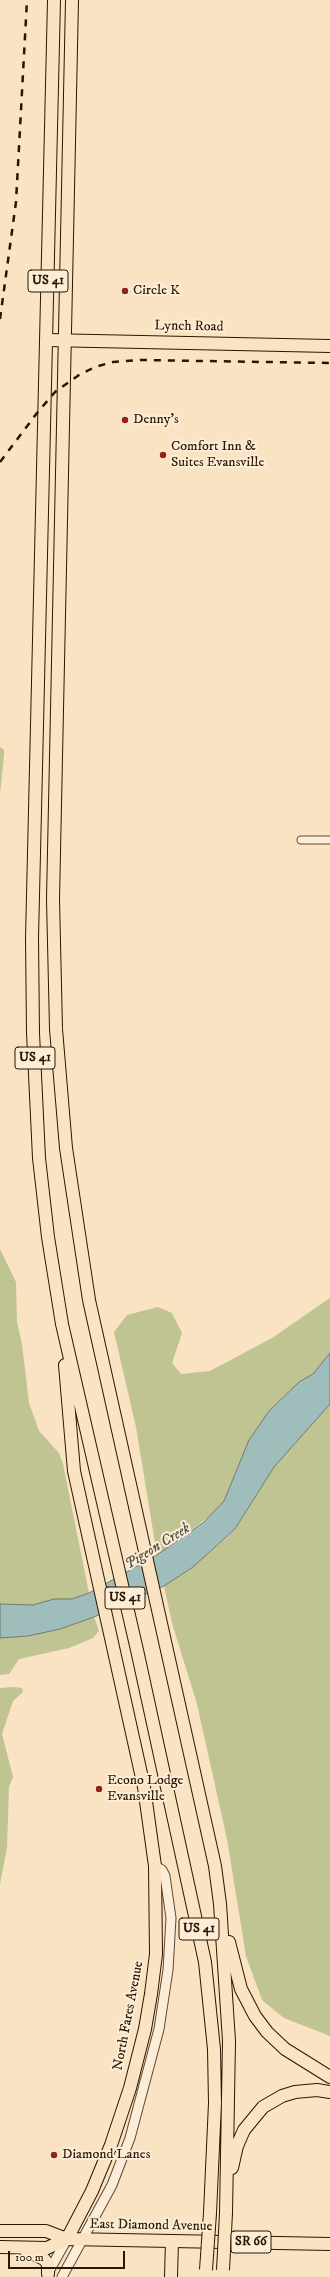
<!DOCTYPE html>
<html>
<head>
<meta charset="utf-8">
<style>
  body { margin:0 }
  #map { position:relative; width:330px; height:2277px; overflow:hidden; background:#f9e3c2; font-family:"IM FELL DW Pica",serif }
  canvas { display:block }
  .scale { position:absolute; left:8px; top:2251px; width:117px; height:18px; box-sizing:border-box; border:2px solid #2c1500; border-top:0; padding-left:5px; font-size:12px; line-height:14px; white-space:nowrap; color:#2c1500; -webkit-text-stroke:3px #fbedd7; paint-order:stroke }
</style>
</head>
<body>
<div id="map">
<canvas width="330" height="2277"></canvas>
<div class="scale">100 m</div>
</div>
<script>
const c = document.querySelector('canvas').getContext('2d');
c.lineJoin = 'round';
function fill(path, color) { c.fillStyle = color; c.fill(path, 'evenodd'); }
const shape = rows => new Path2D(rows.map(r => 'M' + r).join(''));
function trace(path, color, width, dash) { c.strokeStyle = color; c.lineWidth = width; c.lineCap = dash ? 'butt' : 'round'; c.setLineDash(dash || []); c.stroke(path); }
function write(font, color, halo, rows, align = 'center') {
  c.font = font + ' "IM FELL DW Pica",serif'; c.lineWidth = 4; c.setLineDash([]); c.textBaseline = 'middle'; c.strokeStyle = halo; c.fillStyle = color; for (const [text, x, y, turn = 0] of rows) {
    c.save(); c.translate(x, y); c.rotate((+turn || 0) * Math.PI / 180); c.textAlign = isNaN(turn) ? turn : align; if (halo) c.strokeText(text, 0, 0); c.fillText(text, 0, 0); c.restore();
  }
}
const green = shape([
  [0,747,4,750,4,755,0,794],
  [0,1249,16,1282,17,1322,22,1344,29,1403,39,1431,59,1453,63,1464,89,1593,72,1599,54,1599,33,1605,0,1604],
  [330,1298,330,1353,313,1374,299,1382,269,1411,249,1440,232,1485,224,1501,214,1513,157,1555,136,1427,114,1332,127,1315,158,1307,172,1313,182,1333,172,1363,181,1374,210,1371,272,1338],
  [330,1404,330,2036,284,2018,262,2000,246,1956,227,1839,197,1704,172,1623,164,1586,193,1567,235,1530,274,1467],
  [94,1617,99,1631,93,1638,69,1648,19,1659,9,1674,0,1675,0,1638,28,1636,60,1629],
  [14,1687,22,1688,23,1692,13,1701,2,1734,13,1777,9,1787,7,1848,0,1884,0,1688]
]);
const water = shape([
  [330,1353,330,1404,274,1467,235,1529,193,1567,164,1586,94,1617,60,1629,28,1636,0,1638,0,1604,33,1605,54,1599,72,1599,89,1593,157,1555,204,1522,224,1501,249,1440,269,1411,299,1382,313,1374,330,1353]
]);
const minor = shape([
  [301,840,330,840]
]);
const tertiary = shape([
  [48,2273,67,2239],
  [62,2277,112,2185,130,2138,159,2029,168,1970,171,1918,165,1876,162,1870,155,1866]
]);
const primary = shape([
  [47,340,330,346],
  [0,2231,46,2231,67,2239,330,2244],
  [67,2239,92,2191,111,2145,130,2088,145,2029,151,1994,156,1954,155,1866],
  [0,2247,47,2248,67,2239],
  [25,2250,44,2259,48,2264,48,2274]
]);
const trunk = shape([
  [54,0,32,938,33,1033,39,1158,48,1237,62,1324,137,1650,205,1962,214,2049,215,2103,210,2213],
  [72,0,53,899,56,1029,66,1148,89,1300,215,1866,220,1904,229,2041,226,2213],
  [65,1365,74,1471,144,1787,155,1866],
  [229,1942,241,1989,255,2016,267,2032,285,2049,330,2077],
  [232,2168,237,2146,244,2130,263,2107,282,2096,295,2092,317,2090,330,2092],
  [171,2277,172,2241]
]);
const rail = shape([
  [0,319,16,202,27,0],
  [0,462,37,413,55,392,79,375,95,367,113,362,140,360,330,363]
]);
const trunkBridge = shape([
  [206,2270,210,2213],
  [223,2270,226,2213]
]);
const markers = [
  [125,291,4,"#8f2418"],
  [125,420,4,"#8f2418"],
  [163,455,4,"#8f2418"],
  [99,1789,4,"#8f2418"],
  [54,2155,4,"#8f2418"]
];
const shields = [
  [48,281,40],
  [35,1058,40],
  [125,1598,40],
  [199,1929,40],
  [251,2242,40]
];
const shieldNames = [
  ["US 41",48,281],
  ["US 41",35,1058],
  ["US 41",125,1598],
  ["US 41",199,1929],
  ["SR 66",251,2242]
];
const poiNames = [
  ["Circle K",133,291],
  ["Denny's",133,420],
  ["Comfort Inn &",171,447],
  ["Suites Evansville",171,463],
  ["Econo Lodge",107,1781],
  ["Evansville",107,1797],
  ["Diamond Lanes",62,2155]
];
const streetNames = [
  ["Lynch Road",189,327,1],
  ["North Fares Avenue",129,2016,-79],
  ["East Diamond Avenue",151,2226,1]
];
const waterNames = [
  ["Pigeon Creek",158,1547,-32]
];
fill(green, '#c0c392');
fill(water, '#9fbdba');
trace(water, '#717a70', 1);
trace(minor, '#5f4830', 9);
trace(tertiary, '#5f4830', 11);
trace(primary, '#2c1500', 14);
trace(trunk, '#2c1500', 14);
trace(minor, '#fbedd7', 7);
trace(tertiary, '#fbedd7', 9);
trace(primary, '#f9e3c2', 12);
trace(trunk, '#f9e3c2', 12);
trace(rail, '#2c1500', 2.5, [7, 7]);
trace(trunkBridge, '#2c1500', 14, []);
trace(trunkBridge, '#f9e3c2', 12);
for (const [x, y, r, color] of markers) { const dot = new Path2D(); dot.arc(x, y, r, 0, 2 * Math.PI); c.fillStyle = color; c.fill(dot); trace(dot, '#fbedd7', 1.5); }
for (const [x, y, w] of shields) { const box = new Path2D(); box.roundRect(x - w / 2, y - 11, w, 22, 3); c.fillStyle = '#fbedd7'; c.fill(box); trace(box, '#2c1500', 1); }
write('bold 13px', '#2c1500', null, shieldNames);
write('14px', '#2c1500', '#fbedd7', poiNames, 'left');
write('14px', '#2c1500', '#fbedd7', streetNames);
write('italic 15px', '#545041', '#fbedd7', waterNames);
</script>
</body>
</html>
